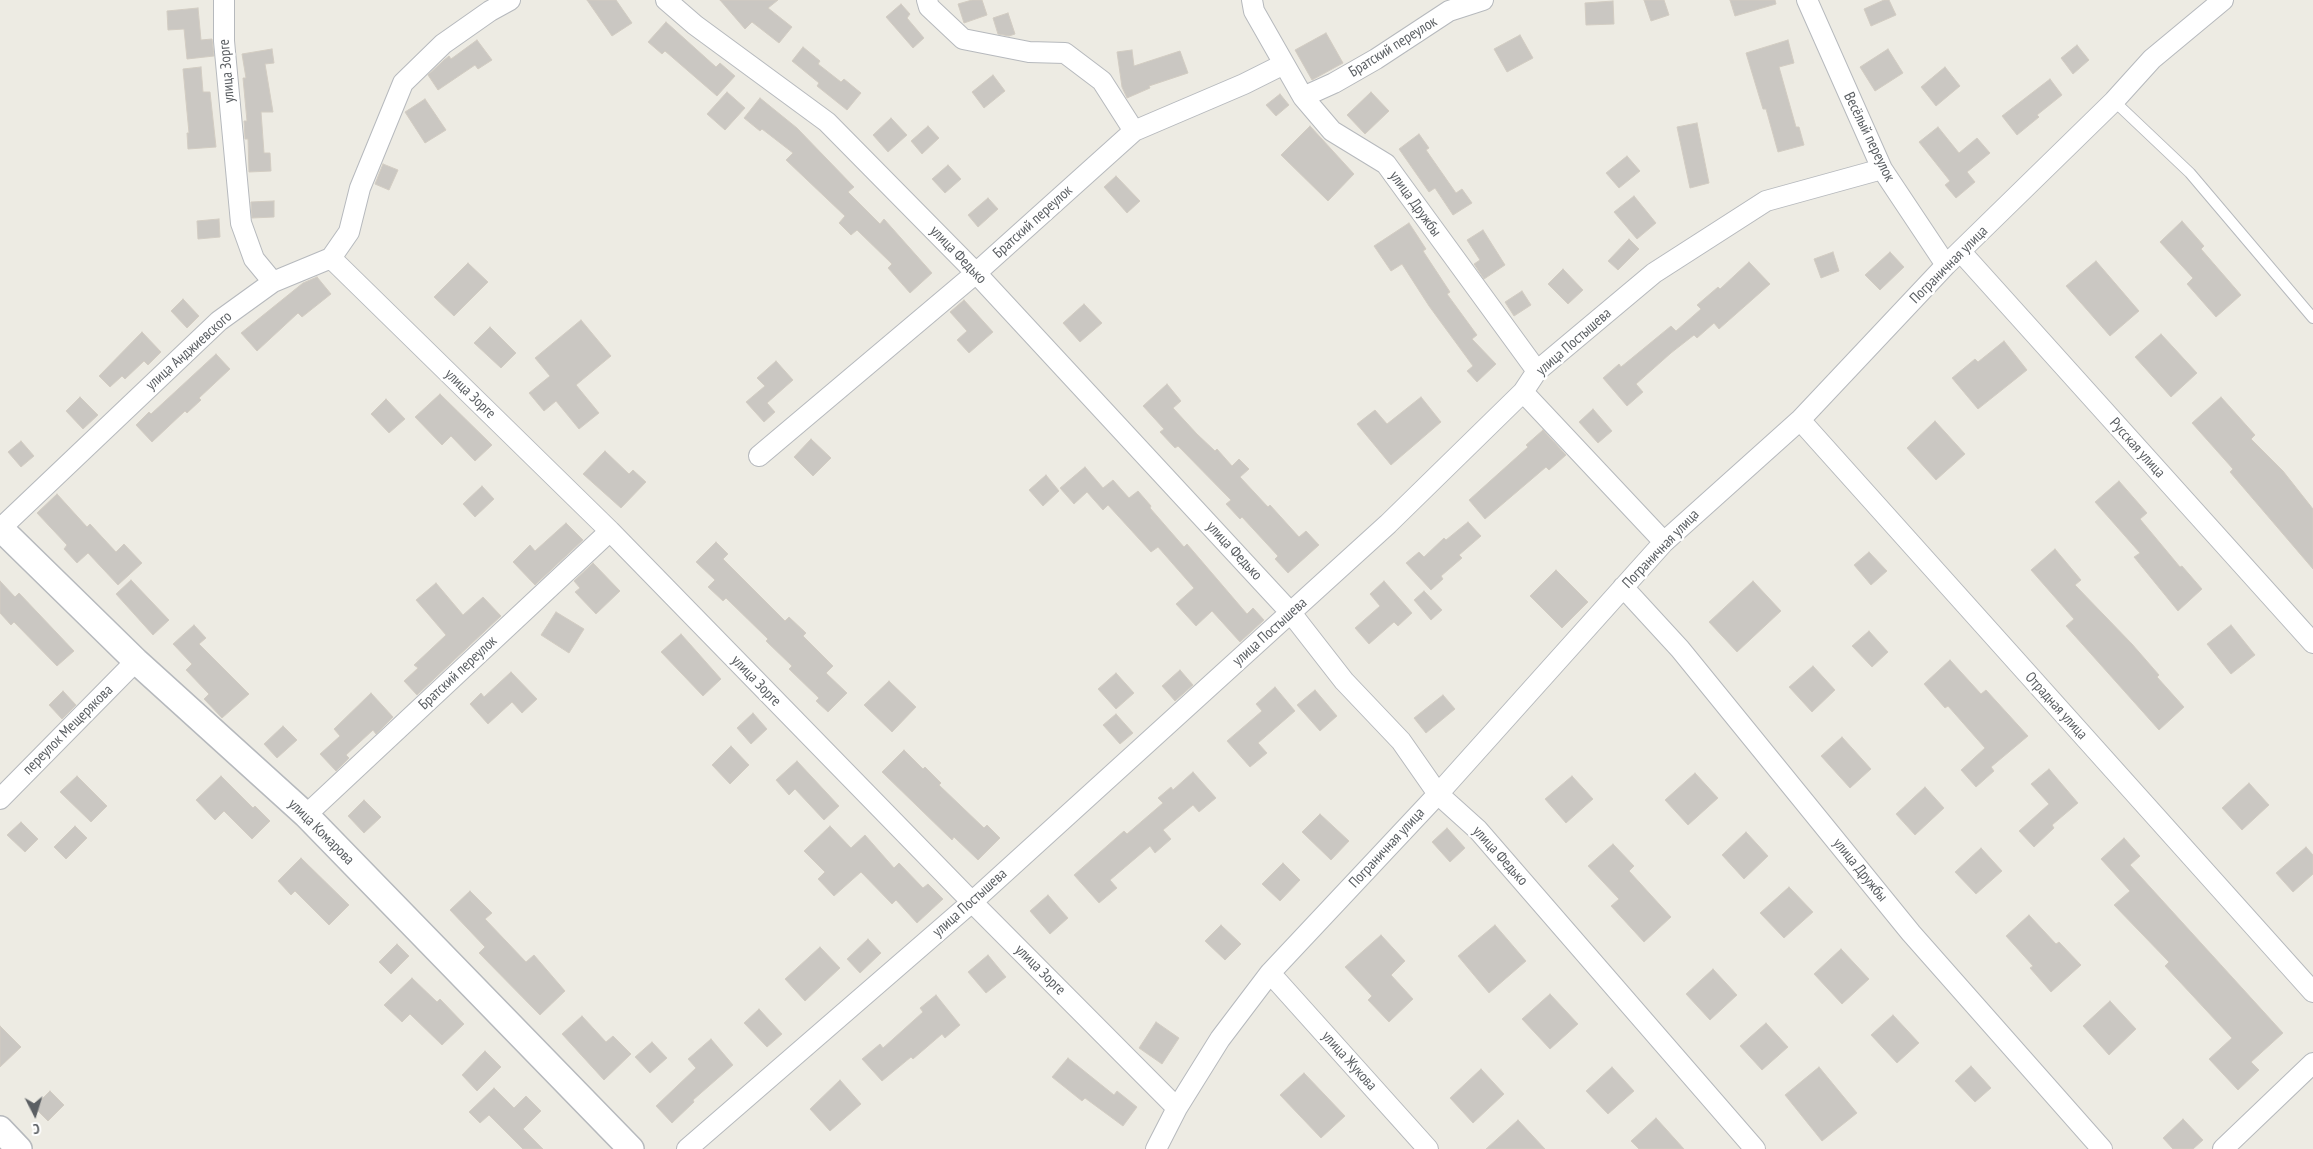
<!DOCTYPE html>
<html>
<head>
<meta charset="utf-8">
<style>
  body { margin:0 }
  #map { position:relative; width:2313px; height:1149px; overflow:hidden; background:#edebe3; font-family:"PT Sans Narrow",sans-serif }
  canvas { display:block }
  .north { position:absolute; left:10px; top:1089px; width:50px; height:50px; -webkit-text-stroke:4px #fff; paint-order:stroke; rotate:175deg; font-size:14px; font-weight:700; line-height:20px; text-align:center; color:#5b5f63 }
  .north::after { content:''; display:block; margin:auto; width:18px; height:22px; background:#5b5f63; clip-path:polygon(50% 0,100% 100%,50% 72%,0 100%) }
</style>
</head>
<body>
<div id="map">
<canvas width="2313" height="1149"></canvas>
<div class="north">С</div>
</div>
<script>
const c = document.querySelector('canvas').getContext('2d');
c.lineJoin = 'round';
function fill(path, color) { c.fillStyle = color; c.fill(path, 'evenodd'); }
const shape = rows => new Path2D(rows.map(r => 'M' + r).join(''));
function trace(path, color, width, dash) { c.strokeStyle = color; c.lineWidth = width; c.lineCap = dash ? 'butt' : 'round'; c.setLineDash(dash || []); c.stroke(path); }
function write(font, color, halo, rows, align = 'center') {
  c.font = font + ' "PT Sans Narrow",sans-serif'; c.lineWidth = 5; c.setLineDash([]); c.textBaseline = 'middle'; c.strokeStyle = halo; c.fillStyle = color; for (const [text, x, y, turn = 0] of rows) {
    c.save(); c.translate(x, y); c.rotate((+turn || 0) * Math.PI / 180); c.textAlign = isNaN(turn) ? turn : align; if (halo) c.strokeText(text, 0, 0); c.fillText(text, 0, 0); c.restore();
  }
}
const building = shape([
  [587,0,616,0,632,23,612,36,587,0],
  [720,0,778,0,768,8,792,27,779,43,752,22,745,29,720,0],
  [972,0,982,0,987,15,964,23,958,4,972,0],
  [1644,0,1664,0,1669,15,1651,21,1644,0],
  [1730,0,1775,0,1776,4,1735,16,1730,0],
  [1884,0,1889,0,1896,15,1871,26,1864,9,1884,0],
  [1613,1,1614,24,1586,25,1585,3,1613,1],
  [901,4,910,14,907,18,924,38,913,48,886,17,901,4],
  [198,8,201,40,212,39,214,56,187,59,184,29,168,30,167,11,198,8],
  [1008,13,1015,34,1009,36,998,34,993,18,1008,13],
  [666,22,716,67,720,63,735,76,717,96,665,51,662,54,648,42,666,22],
  [1326,33,1343,63,1312,80,1295,50,1326,33],
  [1520,35,1533,58,1507,72,1494,49,1520,35],
  [477,40,492,60,478,69,475,65,438,90,428,75,444,60,449,56,451,59,477,40],
  [1788,40,1794,63,1779,67,1796,127,1799,127,1804,145,1778,152,1766,109,1763,109,1746,53,1788,40],
  [2077,45,2089,60,2073,74,2061,58,2077,45],
  [803,47,820,61,818,64,841,82,844,79,861,93,847,110,817,86,819,83,792,61,803,47],
  [272,49,274,63,265,64,273,112,261,112,264,153,270,153,271,171,249,172,248,139,245,139,244,121,247,121,243,78,246,78,242,54,272,49],
  [1888,49,1903,73,1875,91,1860,67,1888,49],
  [1132,50,1134,66,1180,51,1188,73,1149,86,1150,88,1127,98,1122,87,1117,52,1132,50],
  [201,67,203,92,210,92,216,147,188,149,187,133,189,133,183,69,201,67],
  [1945,67,1960,86,1936,106,1921,87,1945,67],
  [993,75,1005,91,984,108,972,92,993,75],
  [2050,79,2062,95,2037,115,2039,117,2017,135,2002,116,2050,79],
  [727,92,745,108,725,130,707,114,727,92],
  [1371,92,1389,111,1365,134,1347,115,1371,92],
  [1280,94,1289,105,1276,116,1266,105,1280,94],
  [760,98,797,128,854,187,848,192,880,224,884,219,932,273,910,293,888,268,892,264,857,230,851,235,839,223,845,216,786,160,793,153,762,129,760,131,744,118,760,98],
  [425,99,446,130,425,143,405,112,425,99],
  [891,118,907,135,888,152,873,135,891,118],
  [1697,123,1709,183,1690,188,1677,127,1697,123],
  [928,126,939,138,922,154,911,141,928,126],
  [1310,126,1354,174,1328,201,1281,155,1310,126],
  [1938,127,1959,153,1977,138,1990,153,1967,172,1975,182,1956,198,1945,185,1950,181,1919,142,1938,127],
  [1419,134,1429,148,1426,150,1456,193,1462,189,1472,203,1453,215,1435,188,1429,192,1399,149,1419,134],
  [1627,156,1640,171,1619,188,1606,173,1627,156],
  [383,164,398,170,389,190,375,184,383,164],
  [948,165,961,179,945,193,932,179,948,165],
  [1116,176,1140,201,1127,213,1104,187,1116,176],
  [1634,196,1656,223,1637,239,1614,212,1634,196],
  [988,198,998,209,978,227,968,215,988,198],
  [274,201,274,217,252,218,251,202,274,201],
  [219,219,220,237,198,239,197,221,219,219],
  [2182,221,2204,246,2201,249,2241,295,2216,317,2187,284,2193,278,2160,242,2182,221],
  [1409,223,1426,249,1423,251,1450,292,1447,294,1477,335,1472,339,1496,364,1477,382,1467,371,1473,366,1429,306,1402,264,1391,271,1374,246,1409,223],
  [1483,230,1505,265,1484,279,1474,264,1480,260,1467,240,1483,230],
  [1629,239,1639,249,1618,270,1608,261,1629,239],
  [1833,252,1839,271,1821,278,1814,259,1833,252],
  [1890,252,1904,267,1880,290,1865,275,1890,252],
  [2096,261,2139,311,2110,336,2066,286,2096,261],
  [1749,262,1770,284,1719,329,1714,323,1697,338,1694,335,1671,353,1636,384,1643,392,1627,406,1603,378,1619,364,1621,367,1671,326,1676,331,1701,309,1697,305,1718,287,1720,289,1749,262],
  [468,263,488,282,454,316,434,297,468,263],
  [1563,269,1583,290,1568,304,1548,284,1563,269],
  [317,277,331,294,302,317,298,313,257,351,241,333,303,283,317,277],
  [1522,291,1531,305,1514,316,1505,302,1522,291],
  [183,299,199,316,187,328,171,311,183,299],
  [964,300,993,332,969,353,957,340,967,331,950,312,964,300],
  [1084,304,1102,323,1080,342,1063,323,1084,304],
  [581,320,611,356,576,385,599,413,579,429,556,401,544,411,529,393,550,376,535,358,581,320],
  [490,327,516,353,501,368,474,343,490,327],
  [142,332,161,352,148,365,144,361,125,379,122,376,110,387,99,376,142,332],
  [2161,334,2197,373,2171,397,2135,357,2161,334],
  [2004,341,2027,370,1978,409,1952,378,1975,359,1978,362,2004,341],
  [216,354,230,369,199,398,201,400,187,413,185,411,152,442,136,425,149,412,151,414,216,354],
  [776,361,793,380,767,403,775,412,764,422,746,402,765,386,757,378,776,361],
  [1167,384,1181,401,1173,408,1197,434,1215,451,1217,449,1232,466,1239,459,1249,469,1240,477,1268,507,1270,505,1299,537,1306,531,1319,545,1288,573,1275,559,1278,556,1242,517,1240,519,1226,504,1231,500,1178,446,1175,448,1160,432,1164,429,1143,406,1167,384],
  [440,394,492,445,475,461,451,436,442,445,415,417,440,394],
  [80,397,98,415,83,429,66,411,80,397],
  [1421,397,1441,422,1391,465,1357,424,1375,410,1387,424,1421,397],
  [2221,397,2255,435,2251,439,2283,471,2313,509,2313,569,2230,472,2233,469,2192,423,2221,397],
  [386,399,405,419,389,433,371,414,386,399],
  [1593,409,1612,431,1598,443,1579,422,1593,409],
  [1935,421,1965,454,1936,480,1907,448,1935,421],
  [1543,430,1566,455,1549,470,1546,467,1485,519,1469,500,1528,447,1526,445,1543,430],
  [811,439,831,458,813,476,794,457,811,439],
  [21,441,34,456,21,467,8,452,21,441],
  [605,451,629,474,633,470,646,482,621,508,583,474,605,451],
  [1085,467,1103,488,1113,480,1129,498,1138,491,1151,506,1150,508,1184,547,1187,544,1247,614,1253,608,1264,620,1240,642,1212,611,1196,626,1176,604,1194,588,1158,547,1151,552,1108,505,1103,510,1087,492,1074,504,1060,488,1085,467],
  [1046,475,1059,491,1043,506,1029,490,1046,475],
  [2119,481,2147,513,2140,519,2180,567,2182,566,2202,589,2178,611,2134,557,2140,553,2095,502,2119,481],
  [482,486,494,499,475,517,463,504,482,486],
  [57,494,87,527,90,524,116,552,124,544,142,563,118,585,88,553,77,563,64,549,67,545,37,513,57,494],
  [1468,522,1481,536,1459,555,1462,558,1441,576,1443,579,1431,590,1406,563,1419,552,1424,557,1444,538,1446,540,1468,522],
  [566,523,583,540,535,585,513,562,530,545,535,551,566,523],
  [716,542,728,554,723,559,785,621,789,617,806,633,803,636,833,666,826,673,847,693,828,712,816,701,819,698,789,669,792,666,766,641,768,639,726,598,723,601,708,587,715,580,696,562,716,542],
  [2055,549,2081,580,2075,585,2132,644,2159,675,2157,677,2184,707,2159,730,2066,626,2074,619,2031,570,2055,549],
  [1869,552,1887,571,1871,585,1854,565,1869,552],
  [593,563,620,591,596,614,575,592,580,588,574,581,593,563],
  [1556,570,1588,602,1562,628,1530,596,1556,570],
  [131,580,169,620,153,635,116,594,131,580],
  [0,581,15,597,19,593,74,651,57,666,14,622,11,625,0,613,0,581],
  [1384,581,1412,613,1398,626,1394,622,1369,644,1355,628,1380,606,1370,594,1384,581],
  [1753,581,1781,611,1737,652,1709,622,1753,581],
  [436,583,463,615,483,597,501,616,417,695,404,681,418,668,414,665,446,635,416,600,436,583],
  [1424,591,1442,610,1431,620,1414,600,1424,591],
  [556,612,584,629,569,653,541,635,556,612],
  [194,625,206,638,199,644,249,694,222,718,204,699,209,694,186,670,192,664,173,644,194,625],
  [2231,625,2255,655,2231,674,2207,644,2231,625],
  [1869,631,1888,652,1872,667,1852,646,1869,631],
  [681,634,721,679,703,696,661,652,681,634],
  [1950,660,1981,694,1986,690,2028,736,1991,767,1994,771,1976,787,1961,770,1985,748,1948,706,1945,708,1924,684,1950,660],
  [1813,666,1835,690,1812,712,1789,687,1813,666],
  [1180,670,1193,685,1175,701,1162,686,1180,670],
  [511,672,537,699,522,713,512,702,488,724,470,704,481,693,484,697,511,672],
  [1116,673,1134,693,1116,709,1098,689,1116,673],
  [889,681,916,707,892,732,864,705,889,681],
  [1275,687,1295,711,1258,743,1267,753,1250,767,1227,741,1262,711,1256,704,1275,687],
  [1315,690,1337,716,1320,731,1297,705,1315,690],
  [63,691,76,705,62,719,49,705,63,691],
  [371,693,393,717,376,734,373,730,346,755,349,758,336,771,320,754,340,736,334,729,371,693],
  [1443,695,1455,709,1426,733,1414,718,1443,695],
  [753,713,767,729,751,744,737,728,753,713],
  [1116,714,1133,733,1120,744,1103,725,1116,714],
  [283,726,297,740,277,758,264,744,283,726],
  [1842,737,1871,769,1850,788,1821,756,1842,737],
  [731,746,749,765,730,784,712,765,731,746],
  [904,750,923,769,925,767,941,783,939,785,984,828,987,825,1000,838,978,860,954,837,952,840,882,772,904,750],
  [797,761,839,806,824,820,795,789,789,795,776,780,797,761],
  [2049,769,2078,803,2052,825,2054,828,2034,847,2019,831,2049,804,2031,784,2049,769],
  [1193,772,1216,798,1199,812,1193,805,1163,830,1171,839,1155,853,1150,846,1110,880,1117,888,1099,903,1074,875,1124,831,1127,834,1163,803,1158,798,1171,787,1173,790,1193,772],
  [1695,773,1718,798,1688,825,1665,800,1695,773],
  [77,776,107,806,91,822,60,792,77,776],
  [221,776,253,808,255,806,270,821,252,839,224,811,215,820,196,800,221,776],
  [1572,776,1593,799,1566,823,1545,799,1572,776],
  [2249,783,2269,805,2242,830,2222,808,2249,783],
  [1925,787,1944,808,1915,835,1896,814,1925,787],
  [364,800,381,817,364,833,348,816,364,800],
  [1320,814,1349,841,1331,860,1302,832,1320,814],
  [21,822,38,839,25,852,7,835,21,822],
  [75,826,87,838,66,859,54,847,75,826],
  [830,826,851,848,865,835,894,868,899,863,923,888,928,884,943,899,917,923,896,900,892,904,861,872,834,896,818,879,825,872,804,851,830,826],
  [1447,828,1465,848,1450,862,1432,842,1447,828],
  [1746,832,1768,856,1744,879,1722,855,1746,832],
  [2124,838,2140,856,2130,865,2283,1033,2251,1062,2259,1070,2238,1090,2209,1059,2232,1038,2165,966,2169,962,2114,905,2130,891,2101,859,2124,838],
  [1613,844,1634,866,1629,871,1671,917,1644,942,1611,906,1619,899,1588,866,1613,844],
  [2306,847,2313,855,2313,874,2293,892,2276,873,2306,847],
  [1981,848,2002,871,1976,894,1955,872,1981,848],
  [301,858,349,905,329,925,295,891,291,895,278,881,301,858],
  [1283,863,1300,880,1280,901,1262,884,1283,863],
  [1789,887,1813,912,1784,938,1760,913,1789,887],
  [470,891,492,913,485,919,526,962,534,955,565,991,540,1015,479,953,485,947,450,910,470,891],
  [1048,895,1068,918,1050,934,1030,911,1048,895],
  [2029,915,2056,944,2059,942,2081,965,2051,992,2030,968,2033,966,2006,936,2029,915],
  [1221,925,1241,944,1225,960,1205,941,1221,925],
  [1495,925,1526,961,1489,993,1458,956,1495,925],
  [1381,935,1405,961,1391,975,1413,999,1389,1022,1368,1000,1372,996,1345,967,1381,935],
  [868,939,881,953,860,973,847,959,868,939],
  [397,944,409,956,391,974,379,962,397,944],
  [820,947,840,968,805,1001,785,979,820,947],
  [1841,949,1869,979,1842,1004,1814,974,1841,949],
  [988,955,1006,977,986,993,968,972,988,955],
  [1713,969,1737,995,1710,1020,1686,994,1713,969],
  [412,978,437,1002,440,999,464,1024,442,1045,410,1014,402,1022,384,1005,412,978],
  [1550,994,1578,1024,1550,1049,1522,1019,1550,994],
  [936,995,960,1025,945,1038,942,1034,913,1059,911,1057,882,1081,862,1059,880,1044,883,1048,923,1012,920,1008,936,995],
  [2110,1001,2136,1029,2109,1055,2083,1026,2110,1001],
  [759,1009,782,1034,767,1047,744,1023,759,1009],
  [1893,1015,1919,1043,1897,1063,1871,1035,1893,1015],
  [582,1016,606,1042,613,1036,631,1054,604,1080,562,1034,582,1016],
  [1156,1022,1179,1038,1162,1064,1139,1048,1156,1022],
  [1766,1023,1788,1047,1762,1070,1740,1046,1766,1023],
  [0,1026,21,1047,0,1067,0,1026],
  [711,1039,733,1065,693,1100,694,1102,672,1123,656,1106,696,1068,688,1059,711,1039],
  [652,1042,667,1058,650,1073,635,1057,652,1042],
  [485,1051,501,1067,477,1091,462,1075,485,1051],
  [1068,1058,1114,1095,1117,1091,1137,1107,1123,1126,1085,1098,1082,1101,1052,1077,1068,1058],
  [1971,1066,1991,1088,1975,1102,1955,1081,1971,1066],
  [1612,1067,1634,1091,1608,1114,1586,1091,1612,1067],
  [1819,1067,1857,1113,1822,1141,1785,1095,1819,1067],
  [1481,1069,1504,1094,1473,1123,1450,1098,1481,1069],
  [1304,1073,1345,1116,1321,1138,1280,1095,1304,1073],
  [840,1080,861,1104,830,1131,810,1109,840,1080],
  [494,1088,514,1108,526,1096,541,1111,523,1129,543,1149,523,1149,489,1115,480,1123,469,1112,494,1088],
  [50,1091,64,1105,48,1121,34,1107,50,1091],
  [1656,1118,1684,1149,1639,1149,1631,1141,1656,1118],
  [2183,1119,2203,1140,2193,1149,2173,1149,2163,1138,2183,1119],
  [1518,1120,1545,1149,1486,1149,1518,1120]
]);
const service = shape([
  [2114,101,2190,173,2313,318]
]);
const minor = shape([
  [224,0,224,41,241,223,254,259,273,282],
  [666,0,695,25,827,122,976,273,1291,613,1344,681,1401,741,1438,794,1478,830,1755,1149],
  [927,0,929,7,963,39,1029,52,1065,53,1102,81,1134,131],
  [1252,0,1254,11,1303,97,1332,131,1386,164,1537,371],
  [1807,0,1882,169,1946,265],
  [1303,97,1334,83,1376,59,1449,11,1483,0],
  [1961,252,2313,643],
  [331,258,610,531,972,902,1177,1108],
  [1523,392,1664,542],
  [1800,420,2313,992],
  [759,456,976,273,1134,131,1244,84,1284,64],
  [1,528,219,321,273,282,331,258,349,232,360,188,403,83,443,44,490,11,510,0],
  [1623,587,1680,649,1911,933,2102,1149],
  [0,799,136,661],
  [306,815,610,531],
  [1270,973,1428,1149],
  [687,1149,972,902,1388,524,1523,392,1537,371,1654,273,1766,201,1882,169],
  [1156,1149,1177,1108,1220,1039,1270,973,1438,794,1664,542,1800,420,1946,265,2114,101,2152,59,2223,0],
  [2223,1149,2313,1063]
]);
const tertiary = shape([
  [0,528,136,661,306,815,631,1149],
  [0,1129,19,1149]
]);
const streetNames = [
  ["Братский переулок",1393,47,-32],
  ["улица Зорге",227,71,-95],
  ["Весёлый переулок",1869,137,64],
  ["улица Дружбы",1415,204,54],
  ["Братский переулок",1033,222,-42],
  ["улица Федько",958,255,46],
  ["Пограничная улица",1949,265,-45],
  ["улица Постышева",1574,342,-41],
  ["улица Анджиевского",189,351,-42],
  ["улица Зорге",470,394,44],
  ["Русская улица",2137,448,48],
  ["Пограничная улица",1661,549,-46],
  ["улица Федько",1234,551,47],
  ["улица Постышева",1270,632,-42],
  ["Братский переулок",458,673,-43],
  ["улица Зорге",756,681,46],
  ["Отрадная улица",2056,706,48],
  ["переулок Мещерякова",68,730,-45],
  ["улица Комарова",321,832,45],
  ["Пограничная улица",1387,848,-47],
  ["улица Федько",1500,856,48],
  ["улица Дружбы",1860,870,51],
  ["улица Постышева",970,903,-42],
  ["улица Зорге",1040,970,45],
  ["улица Жукова",1349,1061,48]
];
fill(building, '#cac7c2');
trace(building, '#d2ccc2', 1);
trace(service, '#b6b9bd', 12);
trace(minor, '#b6b9bd', 22);
trace(tertiary, '#b6b9bd', 28);
trace(service, '#fff', 10);
trace(minor, '#fff', 20);
trace(tertiary, '#fff', 25);
write('15px', '#5b5f63', '#fff', streetNames);
</script>
</body>
</html>
